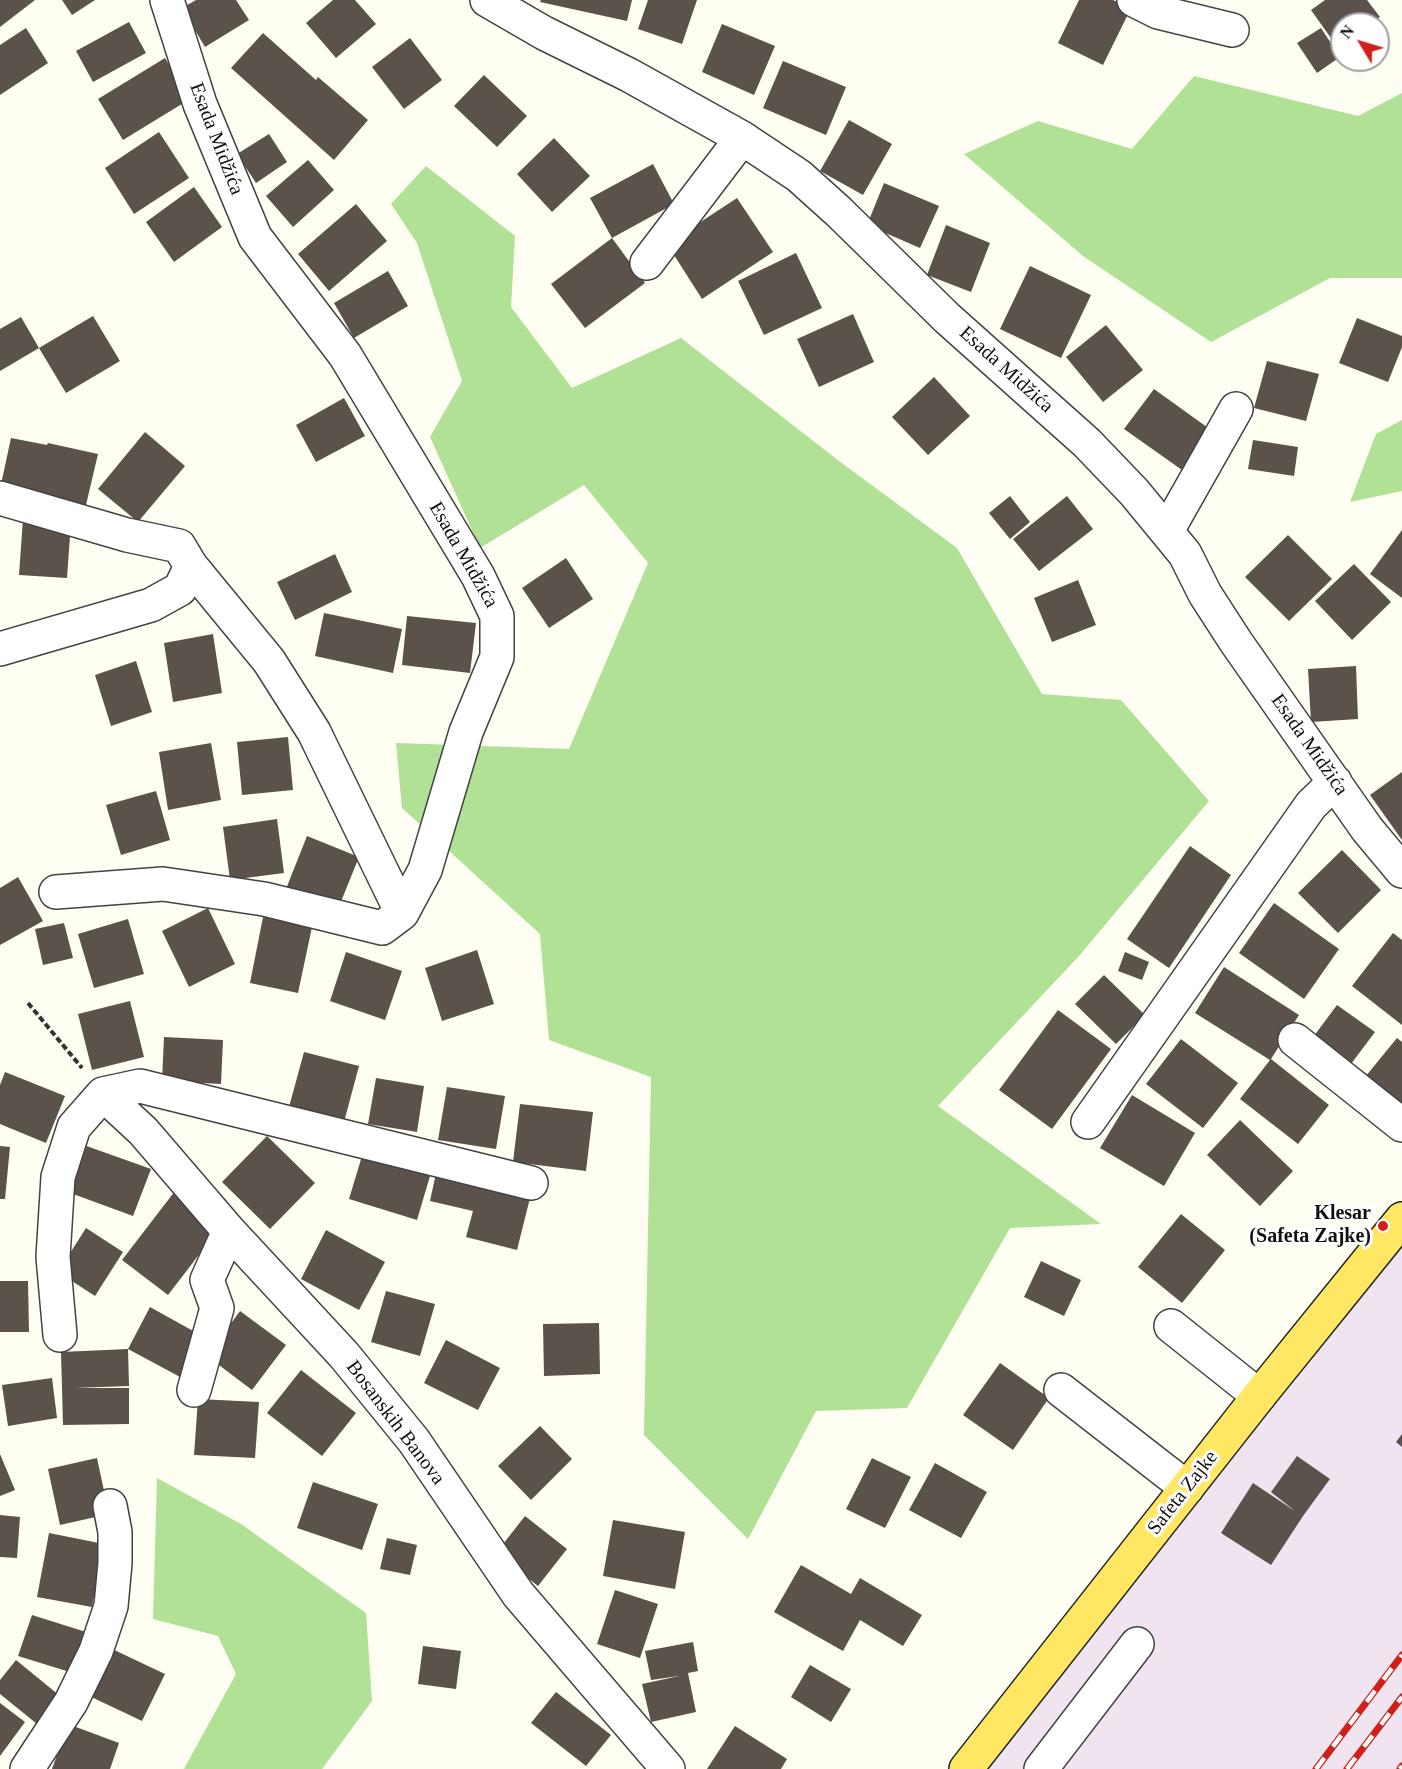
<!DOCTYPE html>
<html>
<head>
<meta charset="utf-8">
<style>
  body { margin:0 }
  #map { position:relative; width:1402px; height:1769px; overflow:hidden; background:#fffef3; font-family:"Times New Roman",serif }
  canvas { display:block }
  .north { position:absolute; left:1330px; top:12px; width:60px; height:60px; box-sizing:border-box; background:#fff; border:2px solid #9f9f9f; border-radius:50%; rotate:308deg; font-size:16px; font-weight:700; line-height:24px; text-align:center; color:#101010 }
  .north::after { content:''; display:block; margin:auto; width:21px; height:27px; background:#cf2019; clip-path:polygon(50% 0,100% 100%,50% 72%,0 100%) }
</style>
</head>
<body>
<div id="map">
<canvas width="1402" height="1769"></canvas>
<div class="north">N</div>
</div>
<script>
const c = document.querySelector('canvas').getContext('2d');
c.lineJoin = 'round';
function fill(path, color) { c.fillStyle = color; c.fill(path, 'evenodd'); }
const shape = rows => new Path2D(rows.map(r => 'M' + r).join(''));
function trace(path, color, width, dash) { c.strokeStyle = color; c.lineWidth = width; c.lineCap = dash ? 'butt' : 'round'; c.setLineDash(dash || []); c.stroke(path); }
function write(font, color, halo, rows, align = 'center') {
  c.font = font + ' "Times New Roman",serif'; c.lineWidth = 6; c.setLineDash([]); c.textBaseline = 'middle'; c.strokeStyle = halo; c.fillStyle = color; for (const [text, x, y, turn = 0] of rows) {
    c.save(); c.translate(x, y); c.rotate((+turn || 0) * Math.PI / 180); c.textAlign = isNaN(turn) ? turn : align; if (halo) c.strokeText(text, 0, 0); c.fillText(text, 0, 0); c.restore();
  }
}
const industrial = shape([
  [1402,1230,1402,1769,966,1769]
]);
const forest = shape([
  [1194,76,1358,116,1402,93,1402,278,1330,278,1211,342,1083,256,964,154,1038,121,1132,149],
  [426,166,515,236,511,307,572,388,681,338,839,461,957,548,1042,694,1121,700,1209,801,1079,956,938,1106,1101,1224,1010,1228,907,1408,816,1411,748,1539,644,1435,651,1077,549,1040,540,934,402,808,396,743,569,749,648,563,584,485,480,548,430,437,462,381,417,243,391,204],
  [1402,420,1402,491,1350,502,1376,434],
  [157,1478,241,1524,366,1613,372,1701,322,1769,184,1769,236,1674,218,1636,153,1619]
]);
const building = shape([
  [0,0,35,0,0,27],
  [62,0,95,0,72,15],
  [196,0,236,0,249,20,205,47,182,8],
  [333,0,355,0,376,24,336,58,306,23],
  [541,0,632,0,627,21,540,2],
  [648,0,697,0,682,44,638,29],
  [1079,0,1113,0,1131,8,1103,65,1058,43],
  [1325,0,1367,0,1380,17,1370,24,1342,24,1342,45,1338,48,1311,10],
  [129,22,146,53,93,82,76,51],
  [722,24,775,46,754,95,702,72],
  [26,28,48,63,0,95,0,45],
  [1321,28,1340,57,1317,73,1297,43],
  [263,33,316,80,318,77,368,120,334,160,231,68],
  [410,38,442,80,404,109,372,67],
  [165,58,190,99,123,140,98,99],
  [783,61,846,87,826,135,763,108],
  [484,75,527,116,497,147,454,106],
  [849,120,892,144,863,195,820,171],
  [159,132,189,178,134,214,105,168],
  [269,134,287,162,256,183,237,154],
  [554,138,590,176,552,212,517,174],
  [308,160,334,190,293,227,266,196],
  [653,164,674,204,612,238,645,283,585,328,551,284,612,238,590,198],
  [884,183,939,206,920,248,867,225],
  [194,187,222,227,174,262,146,222],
  [737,198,773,252,702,299,667,244],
  [356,204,387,241,329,291,298,254],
  [946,225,990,243,971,292,927,275],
  [796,253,822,308,764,335,738,281],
  [1030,266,1091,295,1061,358,1000,329],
  [388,271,408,306,354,338,334,303],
  [853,314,874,362,819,387,797,339],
  [93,316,120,361,66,393,39,348],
  [21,317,39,348,0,371,0,329],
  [1357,318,1402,336,1402,347,1388,382,1339,363],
  [1106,325,1143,370,1103,402,1066,357],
  [1267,361,1319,374,1306,421,1254,408],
  [934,377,970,416,928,455,892,417],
  [1154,389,1211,430,1182,470,1124,429],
  [344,398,365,436,316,462,296,425],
  [145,432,185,466,138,522,98,489],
  [11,438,47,445,48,443,98,454,86,505,36,494,0,489],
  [1253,440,1298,447,1294,476,1248,469],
  [1010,496,1030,522,1010,539,989,513],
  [1067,496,1093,529,1039,571,1013,539],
  [23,519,71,522,67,578,19,575],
  [1402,530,1402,598,1370,574],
  [1288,535,1332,579,1289,621,1245,577],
  [335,554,352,592,295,620,277,582],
  [566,558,593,599,549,628,522,588],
  [1354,564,1391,602,1352,640,1315,601],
  [1078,580,1096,625,1052,642,1034,598],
  [324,613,402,629,393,673,315,656],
  [407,616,476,623,470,673,402,665],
  [213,634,222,693,173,702,164,643],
  [136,661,152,712,111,726,95,675],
  [1356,666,1358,719,1311,722,1308,669],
  [288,737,293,790,242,795,237,742],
  [211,743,221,800,168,810,159,752],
  [1402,772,1402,840,1370,795],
  [156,791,170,840,121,855,106,805],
  [277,819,284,873,230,880,223,827],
  [307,836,359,857,338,909,286,889],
  [1190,846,1231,875,1169,968,1127,939],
  [1342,850,1381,890,1338,933,1298,893],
  [18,877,43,921,0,945,0,888],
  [1274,903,1339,949,1304,999,1239,953],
  [208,908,235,964,189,987,162,931],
  [263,917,312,927,298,993,250,983],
  [128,919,144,974,94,988,78,934],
  [64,923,73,958,43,965,35,929],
  [1393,933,1402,940,1402,1025,1352,986],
  [477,950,494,1004,442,1021,425,968],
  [346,952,402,971,385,1020,330,1001],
  [1125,952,1149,962,1142,980,1118,971],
  [1224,967,1299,1015,1271,1059,1329,1105,1298,1144,1240,1099,1270,1060,1195,1013],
  [1104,975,1145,1015,1116,1044,1075,1004],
  [130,1001,144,1057,92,1070,78,1014],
  [1337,1005,1375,1032,1345,1072,1308,1044],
  [1058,1010,1111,1049,1052,1129,999,1090],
  [164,1037,223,1040,221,1084,162,1081],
  [1397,1038,1402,1042,1402,1116,1361,1082],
  [1181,1039,1238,1083,1203,1128,1146,1084],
  [304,1052,359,1066,344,1122,289,1107],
  [5,1072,65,1096,46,1143,0,1124,0,1085],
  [376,1078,424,1086,417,1132,368,1124],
  [447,1087,505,1096,496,1149,438,1140],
  [1132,1095,1195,1133,1164,1186,1100,1148],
  [520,1104,593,1112,586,1171,513,1162],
  [1240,1120,1293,1171,1260,1206,1207,1155],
  [267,1136,315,1183,270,1229,222,1182],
  [81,1144,151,1169,133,1216,65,1191],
  [0,1146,10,1147,5,1199,0,1199],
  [362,1156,430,1176,417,1220,349,1199],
  [436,1173,530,1198,517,1250,466,1237,473,1211,430,1201],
  [175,1191,221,1226,168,1295,122,1260],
  [1181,1214,1225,1250,1182,1303,1138,1267],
  [86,1228,123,1252,95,1296,58,1272],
  [326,1230,385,1262,359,1310,301,1279],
  [1041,1261,1081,1280,1064,1316,1024,1297],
  [0,1281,28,1281,29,1332,0,1332],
  [386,1291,435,1304,420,1356,371,1342],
  [150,1307,204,1337,182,1378,128,1349],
  [240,1311,286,1345,252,1390,207,1356],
  [599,1323,600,1374,544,1376,543,1324],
  [446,1340,500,1368,478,1410,424,1383],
  [128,1349,129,1386,74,1388,129,1388,129,1424,63,1425,61,1352],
  [1000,1363,1049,1398,1013,1450,963,1415],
  [301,1370,356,1413,322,1456,267,1413],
  [52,1378,57,1418,8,1426,2,1385],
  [198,1399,259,1402,255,1458,194,1455],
  [540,1426,572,1459,531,1500,498,1466],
  [1402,1434,1402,1447,1396,1442],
  [0,1454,15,1490,0,1496],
  [1297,1456,1330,1479,1303,1516,1271,1565,1221,1533,1253,1483,1295,1511,1271,1492],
  [97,1458,109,1514,60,1525,48,1469],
  [872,1458,911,1477,885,1528,846,1509],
  [935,1463,987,1492,961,1538,909,1510],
  [313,1482,378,1504,362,1550,297,1528],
  [0,1515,20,1517,17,1558,0,1557],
  [525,1516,567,1549,538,1586,496,1553],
  [613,1520,685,1532,675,1589,603,1576],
  [49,1533,104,1544,92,1607,37,1597],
  [387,1538,417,1545,410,1575,380,1569],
  [801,1565,851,1594,860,1578,922,1615,903,1646,860,1620,843,1651,774,1612],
  [615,1590,658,1604,640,1658,597,1644],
  [32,1615,86,1632,73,1673,18,1656],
  [693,1642,698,1671,688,1673,696,1712,651,1722,642,1684,679,1676,651,1680,645,1651],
  [423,1646,461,1651,456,1689,418,1684],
  [108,1647,165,1674,142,1721,85,1694],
  [16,1660,65,1700,42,1728,0,1694,0,1680],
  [810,1665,851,1689,831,1722,791,1697],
  [556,1692,611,1735,586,1766,531,1723],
  [0,1703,25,1722,0,1756],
  [68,1724,119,1743,110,1769,52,1769],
  [735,1726,787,1759,781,1769,707,1769]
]);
const path = shape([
  [28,1003,82,1068]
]);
const minor = shape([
  [487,0,544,33,629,75,742,138,799,176,839,212,947,318,1087,443,1134,492,1185,554,1205,594,1236,642,1367,829,1402,871],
  [1134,0,1158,12,1232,30],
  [647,263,742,138],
  [0,498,127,535,179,546,191,566,180,589,151,605,0,649],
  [1167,531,1236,409],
  [191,566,269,661,314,732,402,913],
  [56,892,163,884,264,899,382,928,402,913,425,870,466,732,497,657,497,616,478,576,345,355,255,237,200,104,167,0],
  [1295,1040,1402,1125],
  [103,1094,143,1131,229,1231,344,1355,414,1441,518,1594,668,1769],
  [1088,1122,1311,805,1335,782],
  [1171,1326,1259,1396],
  [60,1335,53,1257,58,1177,74,1127,103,1094,140,1086,531,1183],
  [194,1390,217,1308,207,1280,229,1231],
  [1061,1390,1187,1488],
  [27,1769,71,1702,96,1651,111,1606,115,1563,115,1532,110,1506],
  [1041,1769,1137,1644]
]);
const major = shape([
  [966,1769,1259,1396,1402,1219]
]);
const rail = shape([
  [1316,1769,1402,1655],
  [1347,1769,1402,1697],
  [1400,1769,1402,1766]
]);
const markers = [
  [1383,1226,6,"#cf2019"]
];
const streetNames = [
  ["Esada Midžića",216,139,69],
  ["Esada Midžića",1006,370,42],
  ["Esada Midžića",463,555,60],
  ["Esada Midžića",1309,745,55],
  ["Bosanskih Banova",395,1423,53],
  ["Safeta Zajke",1183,1493,-52]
];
const poiNames = [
  ["Klesar",1371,1214],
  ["(Safeta Zajke)",1371,1237]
];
fill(industrial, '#efe4ef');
fill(forest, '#b0e195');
fill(building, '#5a524b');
trace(minor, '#434343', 36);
trace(major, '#212121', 36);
trace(path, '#323232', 4, [6, 3]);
trace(minor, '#fff', 33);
trace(major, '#ffe763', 33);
trace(rail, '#cf2019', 7);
trace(rail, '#fff', 4.5, [14]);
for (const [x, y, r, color] of markers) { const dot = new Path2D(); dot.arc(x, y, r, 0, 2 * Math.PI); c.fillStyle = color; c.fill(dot); trace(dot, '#fff', 2); }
write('20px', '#101010', '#fff', streetNames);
write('bold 20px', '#101010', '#fff', poiNames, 'right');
</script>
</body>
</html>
